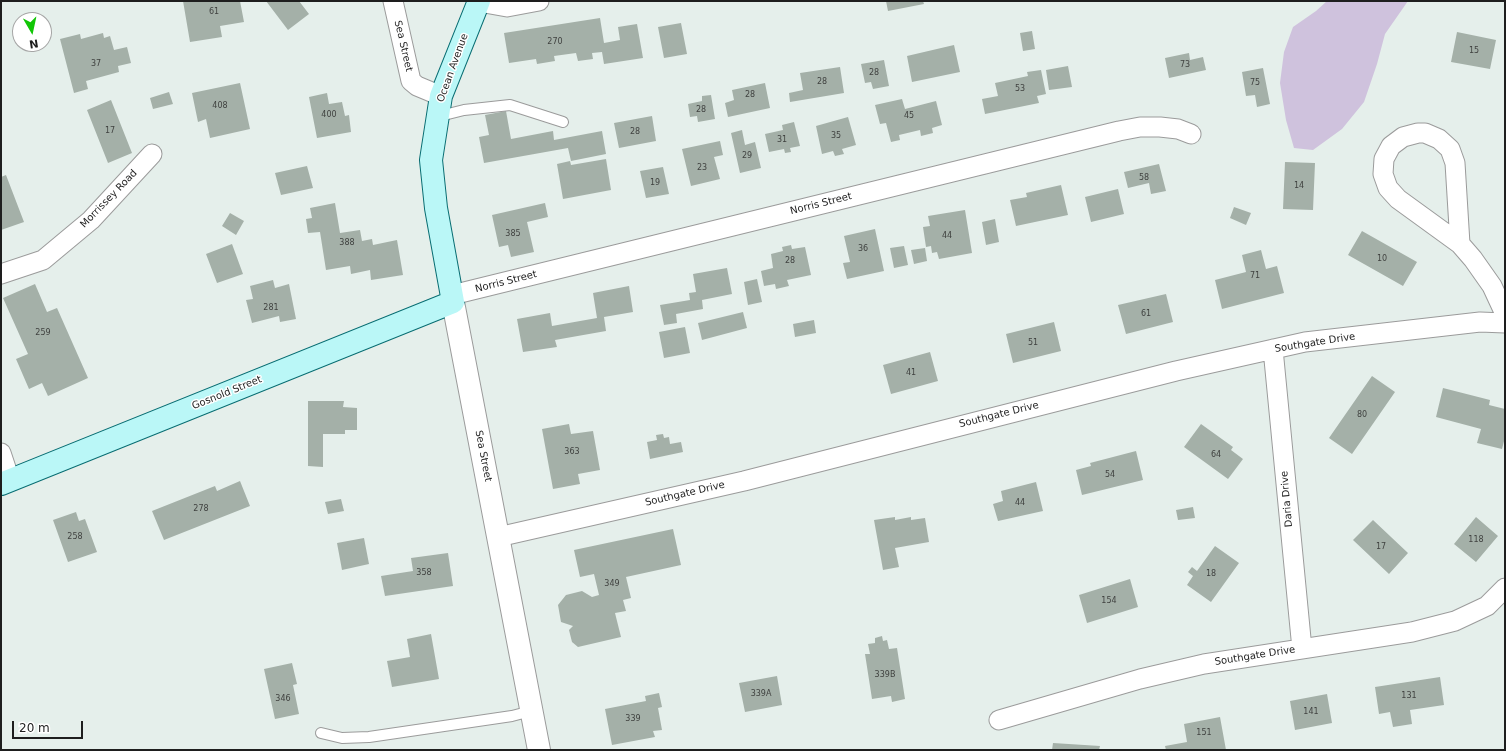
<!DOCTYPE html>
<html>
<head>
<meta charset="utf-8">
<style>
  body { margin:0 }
  #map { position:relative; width:1506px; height:751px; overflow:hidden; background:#e5efeb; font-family:"DejaVu Sans",sans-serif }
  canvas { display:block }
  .frame { position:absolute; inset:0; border:2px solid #1e1e1e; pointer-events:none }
  .north { position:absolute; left:12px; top:12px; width:40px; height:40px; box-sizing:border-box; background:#fff; border:1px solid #a5a5a5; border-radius:50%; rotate:171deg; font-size:11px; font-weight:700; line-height:16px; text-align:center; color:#1e1e1e }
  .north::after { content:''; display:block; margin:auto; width:14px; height:18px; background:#11c606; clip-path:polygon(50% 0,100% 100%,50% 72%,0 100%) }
  .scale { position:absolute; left:12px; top:721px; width:71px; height:18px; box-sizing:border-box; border:2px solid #1e1e1e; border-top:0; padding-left:5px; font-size:12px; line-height:14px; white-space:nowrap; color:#1e1e1e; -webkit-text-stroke:3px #fff; paint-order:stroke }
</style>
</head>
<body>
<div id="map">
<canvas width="1506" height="751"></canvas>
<div class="frame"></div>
<div class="north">N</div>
<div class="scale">20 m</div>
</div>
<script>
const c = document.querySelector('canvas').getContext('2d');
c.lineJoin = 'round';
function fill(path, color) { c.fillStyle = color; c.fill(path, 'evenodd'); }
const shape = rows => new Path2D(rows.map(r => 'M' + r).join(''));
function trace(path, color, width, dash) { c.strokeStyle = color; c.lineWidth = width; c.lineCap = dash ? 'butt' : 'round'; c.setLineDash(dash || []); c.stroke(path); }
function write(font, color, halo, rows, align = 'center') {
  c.font = font + ' "DejaVu Sans",sans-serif'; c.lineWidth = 3; c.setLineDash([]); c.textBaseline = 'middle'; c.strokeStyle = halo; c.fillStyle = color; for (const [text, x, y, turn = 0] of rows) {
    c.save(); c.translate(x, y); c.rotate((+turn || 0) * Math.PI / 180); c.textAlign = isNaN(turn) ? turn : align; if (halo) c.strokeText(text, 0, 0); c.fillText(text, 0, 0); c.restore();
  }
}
const wetland = shape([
  [1327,1,1408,1,1385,34,1377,64,1364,102,1342,129,1313,150,1294,148,1286,120,1280,83,1284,52,1293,27,1316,11]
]);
const building = shape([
  [183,1,240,1,244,22,220,26,222,37,190,42],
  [266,1,299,1,309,14,288,30],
  [886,1,923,1,924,4,888,11],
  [600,18,604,43,620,40,618,27,637,24,643,58,604,64,602,52,592,53,593,59,578,61,576,53,554,56,555,61,537,64,536,59,509,63,504,33],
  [681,23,687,54,664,58,658,27],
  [1032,31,1035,49,1023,51,1020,33],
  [1457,32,1496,40,1490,69,1451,62],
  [103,33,104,38,110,36,114,50,127,47,131,63,118,66,119,72,86,81,88,89,74,93,60,39,80,34,81,39],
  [954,45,960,72,912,82,907,56],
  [1189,53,1190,60,1203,57,1206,70,1169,78,1165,58],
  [884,60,889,86,873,89,871,82,865,83,861,64],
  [1068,66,1072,87,1049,90,1046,70],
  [840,67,844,93,790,102,789,93,803,90,800,73],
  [1263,68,1270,104,1257,107,1255,95,1246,96,1242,72],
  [1041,70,1046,94,1037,96,1039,103,985,114,982,99,998,96,995,83,1028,76,1027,72],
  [240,83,250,129,210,138,206,119,198,122,192,93],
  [765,83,770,108,728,117,725,103,734,100,732,90],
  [169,92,173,104,153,109,150,98],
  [327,93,329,104,342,102,345,116,349,115,351,132,317,138,309,97],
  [711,95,715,119,698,122,697,116,690,117,688,104,702,101,702,96],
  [902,99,905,109,936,101,942,125,932,128,933,133,921,136,920,130,899,135,900,140,891,142,886,123,880,124,875,105],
  [111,100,132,153,108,163,87,110],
  [506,111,511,139,553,131,554,140,602,131,606,154,571,161,568,148,484,163,479,137,489,135,485,115],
  [652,116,656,141,619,148,614,123],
  [848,117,856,145,842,149,844,154,835,156,833,151,822,154,816,126],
  [794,122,800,146,790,148,791,152,785,153,784,149,769,152,765,134,783,130,782,125],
  [742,130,745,145,755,142,761,168,740,173,731,133],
  [720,141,723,155,714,157,720,179,691,186,682,149],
  [606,159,611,190,563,199,557,164,570,161,571,165],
  [1285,162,1315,163,1313,210,1283,209],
  [1159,164,1166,191,1151,194,1149,183,1128,188,1124,172],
  [307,166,313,188,281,195,275,173],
  [663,167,669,194,646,198,640,171],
  [6,175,24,222,1,230,1,177],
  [1061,185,1068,215,1016,226,1010,200,1027,197,1026,193],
  [1118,189,1124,214,1091,222,1085,197],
  [335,203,340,233,360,230,362,241,372,239,373,245,397,240,403,275,371,280,370,270,351,274,350,266,326,270,320,232,308,233,306,219,312,218,310,208],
  [545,203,548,217,527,222,534,252,511,257,508,245,499,247,492,215],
  [1234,207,1251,213,1246,225,1230,218],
  [965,210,972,253,939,259,937,252,932,253,931,246,926,247,923,227,930,226,928,216],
  [230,213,244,221,236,235,222,226],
  [995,219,999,242,986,245,982,222],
  [875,229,884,271,847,279,843,263,850,262,844,236],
  [1362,231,1417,262,1403,286,1348,255],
  [232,244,243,274,217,283,206,254],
  [791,245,792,249,805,247,811,275,787,280,789,286,776,289,775,284,764,286,761,271,773,268,771,254,783,251,782,247],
  [904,246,908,265,894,268,890,248],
  [925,248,927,261,914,264,911,250],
  [1261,250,1266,269,1277,266,1284,293,1222,309,1215,280,1246,272,1242,255],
  [727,268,732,294,702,300,703,309,676,314,677,323,664,325,660,305,690,300,689,293,696,292,693,274],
  [757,279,762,302,748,305,744,282],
  [273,280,275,288,289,284,296,319,280,322,279,316,252,323,246,300,253,299,250,286],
  [35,284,47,312,57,308,88,378,48,396,42,383,29,389,16,359,28,354,3,298],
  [629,286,633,312,604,317,606,331,555,340,557,347,523,352,517,319,550,313,552,326,597,318,593,293],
  [1166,294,1173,322,1126,334,1118,305],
  [743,312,747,328,702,340,698,323],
  [814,320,816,333,795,337,793,324],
  [1054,322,1061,351,1013,363,1006,334],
  [685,327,690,353,664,358,659,332],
  [930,352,938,381,891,394,883,365],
  [1372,376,1395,392,1352,454,1329,438],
  [1443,388,1490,400,1489,405,1505,409,1505,437,1502,449,1477,443,1481,429,1436,417],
  [308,401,344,401,343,407,357,408,357,430,345,430,345,434,323,434,323,467,308,466],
  [569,424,571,434,593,431,600,470,578,474,580,484,553,489,542,429],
  [1201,424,1233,447,1231,450,1243,459,1228,479,1184,447],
  [663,434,664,438,669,437,670,444,681,442,683,452,650,459,647,442,657,440,656,435],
  [1136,451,1143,480,1082,495,1076,470,1091,466,1090,463],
  [240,481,250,506,164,540,152,511,215,486,217,491],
  [1036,482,1043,511,998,521,993,504,1003,501,1001,491],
  [341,499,344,511,328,514,325,502],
  [1193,507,1195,518,1178,520,1176,510],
  [76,512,79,521,85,519,97,552,68,562,53,520],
  [895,517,895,520,911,517,911,520,925,518,929,542,895,548,899,567,883,570,874,520],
  [1476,517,1498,536,1476,562,1454,544],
  [1373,520,1408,553,1389,574,1353,540],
  [673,529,681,565,626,577,631,598,623,600,626,611,615,613,621,637,578,647,572,642,569,630,573,626,561,622,558,605,566,595,582,591,592,597,599,595,594,574,580,577,574,550],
  [364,538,369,564,342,570,337,543],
  [1215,546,1239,563,1211,602,1187,585,1193,576,1188,572,1192,567,1197,571],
  [448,553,453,586,385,596,381,576,413,571,411,558],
  [1130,579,1138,607,1087,623,1079,595],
  [431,634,439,679,392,687,387,661,410,657,407,639],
  [882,636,883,641,887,640,889,649,897,648,905,699,892,702,891,696,872,699,865,654,870,654,868,644,875,643,875,638],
  [292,663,297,684,293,685,299,714,275,719,264,669],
  [777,676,782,705,745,712,739,683],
  [1440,677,1444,705,1410,710,1412,724,1393,727,1390,712,1379,714,1375,687],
  [659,693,662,707,658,708,662,730,653,731,655,737,612,745,605,709,646,701,645,696],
  [1327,694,1332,723,1295,730,1290,701],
  [1220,717,1226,750,1209,750,1208,749,1166,750,1165,746,1187,742,1184,724],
  [1053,743,1100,746,1099,750,1052,750]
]);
const service = shape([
  [437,114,448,114,464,110,510,105,563,122],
  [321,733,342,738,369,737,512,716,531,711]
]);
const minor = shape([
  [393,1,411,81,417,86,441,96],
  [479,2,507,7,539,1],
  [1460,244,1455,163,1450,149,1439,139,1425,133,1418,133,1403,137,1391,146,1384,159,1383,174,1388,188,1398,199,1460,244,1473,259,1492,286,1505,314],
  [1,274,43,260,91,220,152,154],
  [452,295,1119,131,1140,127,1160,127,1178,129,1191,134],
  [1273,349,1302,649],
  [1,453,10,480],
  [498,537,744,481,1176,371,1305,342,1480,322,1505,323],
  [999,720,1140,679,1204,664,1412,632,1455,621,1487,606,1505,588]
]);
const tertiary = shape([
  [453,302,539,750]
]);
const secondary = shape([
  [1,484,453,302,436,208,431,160,441,96,479,1]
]);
const numberNames = [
  ["61",214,12],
  ["270",555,42],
  ["15",1474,51],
  ["37",96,64],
  ["73",1185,65],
  ["28",874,73],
  ["28",822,82],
  ["75",1255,83],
  ["53",1020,89],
  ["28",750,95],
  ["408",220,106],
  ["28",701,110],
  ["400",329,115],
  ["45",909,116],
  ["17",110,131],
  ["28",635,132],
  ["35",836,136],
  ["31",782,140],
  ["29",747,156],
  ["23",702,168],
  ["58",1144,178],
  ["19",655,183],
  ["14",1299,186],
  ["385",513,234],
  ["44",947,236],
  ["388",347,243],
  ["36",863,249],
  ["10",1382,259],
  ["28",790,261],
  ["71",1255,276],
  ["281",271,308],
  ["61",1146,314],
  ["259",43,333],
  ["51",1033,343],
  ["41",911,373],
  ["80",1362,415],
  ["363",572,452],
  ["64",1216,455],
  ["54",1110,475],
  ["44",1020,503],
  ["278",201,509],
  ["258",75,537],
  ["118",1476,540],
  ["17",1381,547],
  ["358",424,573],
  ["18",1211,574],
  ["349",612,584],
  ["154",1109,601],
  ["339B",885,675],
  ["339A",761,694],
  ["131",1409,696],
  ["346",283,699],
  ["141",1311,712],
  ["339",633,719],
  ["151",1204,733]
];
const streetNames = [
  ["Sea Street",403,46,77],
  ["Ocean Avenue",453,68,-70],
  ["Morrissey Road",109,199,-46],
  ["Norris Street",821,204,-14],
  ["Norris Street",506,282,-14],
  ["Southgate Drive",1315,343,-9],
  ["Gosnold Street",227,393,-22],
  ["Southgate Drive",999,415,-14],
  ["Sea Street",483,456,79],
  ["Southgate Drive",685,494,-13],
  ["Daria Drive",1287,499,-95],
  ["Southgate Drive",1255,656,-9]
];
fill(wetland, '#cfc2dd');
fill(building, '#a4b0a8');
trace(service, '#9b9b9b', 12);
trace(minor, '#9b9b9b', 21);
trace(tertiary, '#9b9b9b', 24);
trace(secondary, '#086d72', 24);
trace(service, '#fff', 10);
trace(minor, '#fff', 19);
trace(tertiary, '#fff', 22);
trace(secondary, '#baf7f7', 22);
write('8px', '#404240', null, numberNames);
write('10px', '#1e1e1e', '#fff', streetNames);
</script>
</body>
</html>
